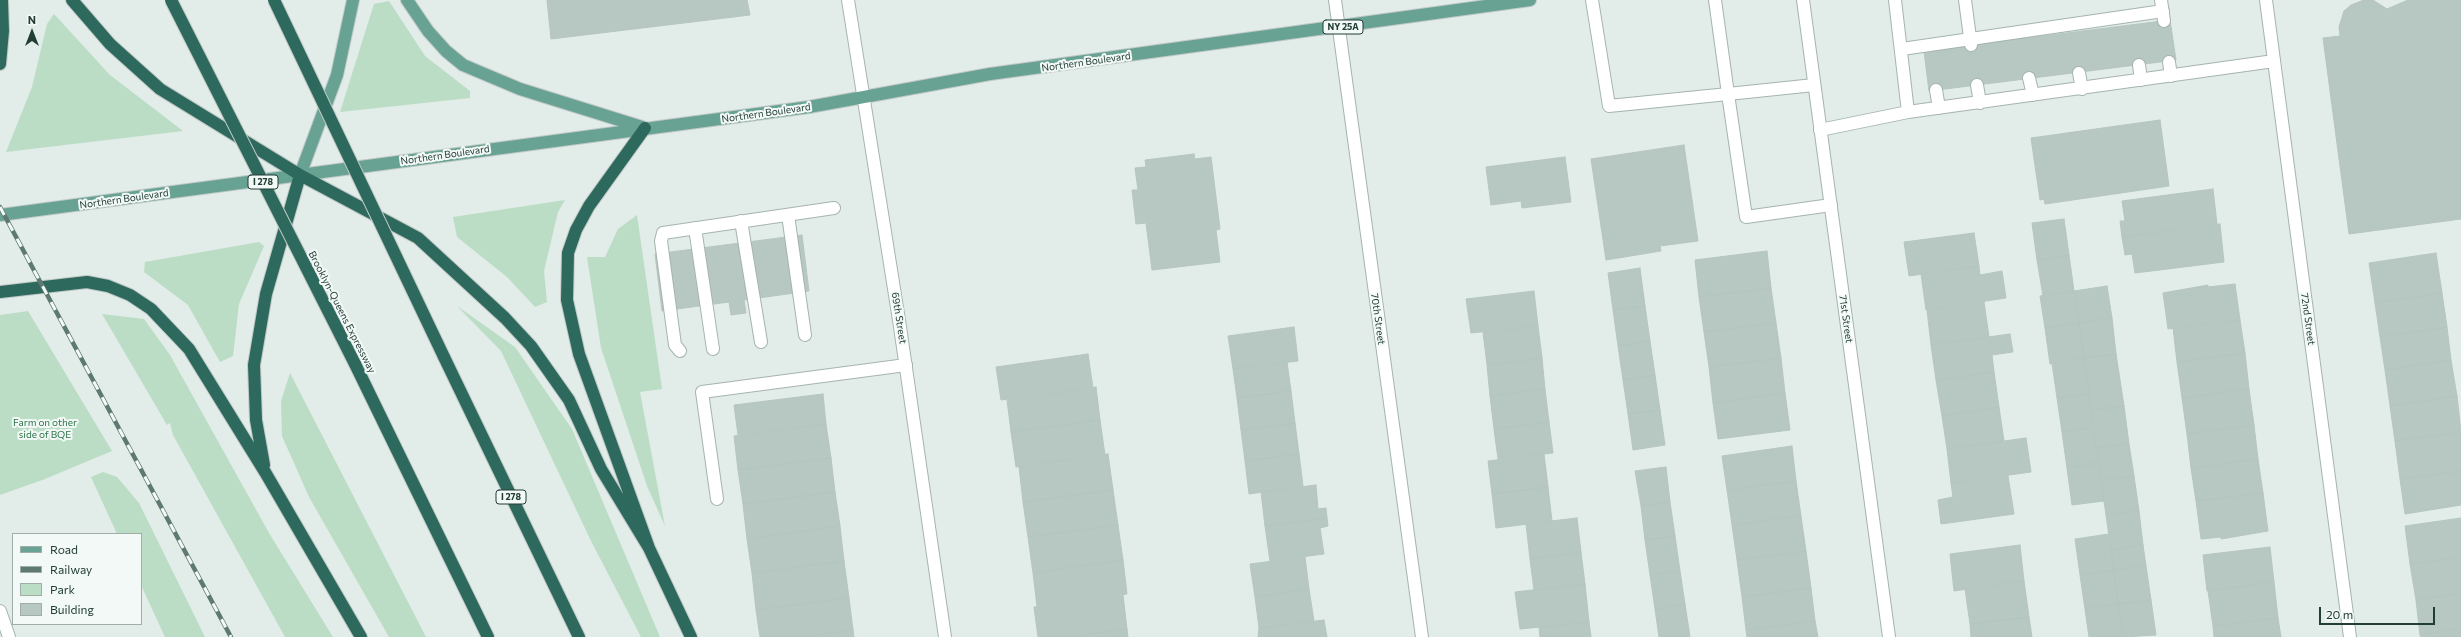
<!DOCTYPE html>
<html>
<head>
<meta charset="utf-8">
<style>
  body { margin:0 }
  #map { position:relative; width:2461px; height:637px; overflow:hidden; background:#e2ece8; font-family:Commissioner,sans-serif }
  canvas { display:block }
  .legend { position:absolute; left:12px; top:533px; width:130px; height:92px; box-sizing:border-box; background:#f3f9f6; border:1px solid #9faea9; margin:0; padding:5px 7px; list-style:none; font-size:12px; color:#223d36 }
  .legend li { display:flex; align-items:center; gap:8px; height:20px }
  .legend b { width:20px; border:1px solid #9faea9 }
  .north { position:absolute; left:12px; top:12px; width:40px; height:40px; -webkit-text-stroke:3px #f3f9f6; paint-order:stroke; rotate:0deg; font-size:11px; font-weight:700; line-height:16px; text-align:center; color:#223d36 }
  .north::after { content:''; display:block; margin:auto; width:14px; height:18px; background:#223d36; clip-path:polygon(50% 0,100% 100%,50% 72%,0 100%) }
  .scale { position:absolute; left:2319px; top:607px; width:116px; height:18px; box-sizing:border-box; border:2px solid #223d36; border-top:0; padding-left:5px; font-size:12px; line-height:14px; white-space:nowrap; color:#223d36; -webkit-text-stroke:3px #f3f9f6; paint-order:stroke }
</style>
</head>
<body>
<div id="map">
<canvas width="2461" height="637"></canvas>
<ul class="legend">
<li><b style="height:5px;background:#67a293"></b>Road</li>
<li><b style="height:5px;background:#5d7971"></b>Railway</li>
<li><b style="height:11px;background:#bbddc5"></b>Park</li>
<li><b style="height:11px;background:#b7c7c1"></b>Building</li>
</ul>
<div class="north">N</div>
<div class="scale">20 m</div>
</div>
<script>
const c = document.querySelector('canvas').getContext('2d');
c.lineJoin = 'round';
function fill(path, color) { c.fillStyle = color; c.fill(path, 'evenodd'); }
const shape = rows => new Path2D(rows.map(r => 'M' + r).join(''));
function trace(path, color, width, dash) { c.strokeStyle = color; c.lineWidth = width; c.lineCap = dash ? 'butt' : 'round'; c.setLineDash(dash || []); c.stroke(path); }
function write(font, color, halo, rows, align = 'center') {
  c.font = font + ' Commissioner,sans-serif'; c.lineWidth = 4; c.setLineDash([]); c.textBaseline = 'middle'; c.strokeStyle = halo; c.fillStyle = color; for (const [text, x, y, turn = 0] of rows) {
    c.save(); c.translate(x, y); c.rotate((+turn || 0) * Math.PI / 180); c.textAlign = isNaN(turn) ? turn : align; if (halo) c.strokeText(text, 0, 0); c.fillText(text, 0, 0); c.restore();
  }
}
const green = shape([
  [389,1,425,56,470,91,470,98,340,112,374,4],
  [54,14,110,75,183,131,6,152,32,87,47,24],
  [565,200,558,212,544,271,547,302,535,307,507,277,457,237,453,217],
  [637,215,662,389,640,392,665,526,647,486,601,348,587,257,605,257,618,229],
  [259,242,264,246,239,304,233,356,220,362,188,305,144,272,145,262],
  [457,306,515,347,572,429,660,637,641,637,591,541,501,351],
  [28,311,112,451,45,479,0,495,0,315],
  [102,314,144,319,170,355,269,533,333,637,285,637,173,435,170,423,167,425],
  [290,373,426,637,389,637,309,497,282,436,281,401],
  [103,472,117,477,139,503,205,637,165,637,141,585,141,534,117,534,91,477]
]);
const building = shape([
  [547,0,747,0,750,15,551,39,547,0],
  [2364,0,2373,0,2387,9,2408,0,2461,0,2461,219,2349,234,2323,38,2340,36,2339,27,2344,11,2351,5,2364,0],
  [2170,20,2176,60,1929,91,1924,51,2170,20],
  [2160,120,2169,186,2045,204,2044,199,2040,200,2031,138,2160,120],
  [1684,145,1698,241,1660,246,1661,251,1606,260,1591,159,1684,145],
  [1194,154,1195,159,1211,157,1220,229,1216,230,1220,262,1152,270,1146,223,1136,224,1132,190,1138,190,1135,168,1146,167,1145,160,1194,154],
  [1565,157,1571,202,1522,208,1521,201,1491,205,1486,167,1565,157],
  [2213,189,2217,224,2122,237,2120,221,2125,221,2122,201,2213,189],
  [2064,219,2069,255,2037,260,2032,223,2064,219],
  [2220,224,2224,262,2135,273,2132,254,2125,255,2122,237,2220,224],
  [1974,233,1979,266,1909,276,1904,242,1974,233],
  [802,235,809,291,744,300,746,313,731,315,729,302,662,311,655,254,802,235],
  [1767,251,1771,288,1699,297,1695,260,1767,251],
  [2436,253,2442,293,2375,303,2369,263,2436,253],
  [2069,255,2074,291,2043,296,2037,260,2069,255],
  [1979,266,1980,275,2002,271,2006,298,1926,310,1921,274,1979,266],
  [1640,268,1645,306,1613,310,1608,273,1640,268],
  [2235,284,2240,320,2168,329,2163,293,2208,285,2208,287,2235,284],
  [2107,286,2112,318,2079,323,2074,291,2107,286],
  [1771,288,1776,323,1704,332,1699,297,1771,288],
  [1534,291,1538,326,1471,333,1466,299,1534,291],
  [2074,291,2079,323,2045,328,2040,296,2074,291],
  [2442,293,2447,327,2380,337,2375,303,2442,293],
  [1984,302,1989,337,1931,345,1927,310,1984,302],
  [1645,306,1650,341,1618,346,1613,310,1645,306],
  [2112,318,2116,354,2084,358,2079,323,2112,318],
  [2240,320,2245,353,2177,362,2173,328,2240,320],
  [1776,323,1781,358,1709,367,1704,332,1776,323],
  [2079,323,2084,358,2050,364,2045,328,2079,323],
  [1538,326,1542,358,1487,365,1483,332,1538,326],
  [1294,327,1298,361,1233,369,1228,336,1294,327],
  [2447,327,2451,360,2385,370,2380,337,2447,327],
  [2010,334,2013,352,1992,355,1994,372,1936,380,1931,345,2010,334],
  [1650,341,1655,375,1623,380,1618,346,1650,341],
  [2245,353,2249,389,2182,398,2177,362,2245,353],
  [1088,354,1093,388,1001,400,996,367,1088,354],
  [2116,354,2124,406,2091,410,2084,358,2116,354],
  [1542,358,1545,389,1490,396,1487,365,1542,358],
  [1781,358,1785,393,1713,403,1709,367,1781,358],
  [2084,358,2089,394,2057,398,2052,363,2084,358],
  [2451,360,2457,396,2390,406,2385,370,2451,360],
  [1287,362,1291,391,1237,398,1233,369,1287,362],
  [1994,372,1999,407,1942,416,1936,380,1994,372],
  [1655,375,1660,410,1628,414,1623,380,1655,375],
  [1096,387,1100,420,1011,432,1007,400,1096,387],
  [1545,389,1549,422,1494,429,1490,396,1545,389],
  [2249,389,2254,425,2187,434,2182,398,2249,389],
  [1291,391,1295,423,1241,430,1237,398,1291,391],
  [1785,393,1790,430,1718,439,1713,403,1785,393],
  [823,394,826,424,738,435,734,405,823,394],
  [2089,394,2093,428,2062,432,2057,398,2089,394],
  [2457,396,2461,432,2395,441,2390,406,2457,396],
  [2124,406,2129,444,2096,448,2091,410,2124,406],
  [1999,407,2004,441,1947,449,1942,416,1999,407],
  [1660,410,1665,445,1633,450,1628,414,1660,410],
  [1100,420,1105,455,1016,467,1011,432,1100,420],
  [1549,422,1553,453,1498,459,1494,429,1549,422],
  [1295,423,1299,454,1245,461,1241,430,1295,423],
  [826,424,831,458,738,470,734,436,826,424],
  [2254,425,2258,459,2191,468,2187,434,2254,425],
  [2093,428,2098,463,2067,468,2062,432,2093,428],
  [2461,432,2461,471,2400,479,2395,441,2461,432],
  [2026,438,2031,472,1951,483,1947,449,2026,438],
  [2129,444,2134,476,2101,481,2096,448,2129,444],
  [1792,446,1796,481,1727,490,1722,456,1792,446],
  [1108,454,1113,490,1023,502,1019,467,1108,454],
  [1299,454,1303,486,1249,494,1245,461,1299,454],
  [1544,454,1548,487,1492,494,1488,461,1544,454],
  [831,458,835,492,743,504,738,470,831,458],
  [2258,459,2263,493,2196,501,2191,468,2258,459],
  [2098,463,2104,501,2072,505,2067,468,2098,463],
  [1666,467,1670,502,1641,506,1635,471,1666,467],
  [2461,471,2461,505,2405,514,2400,479,2461,471],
  [2008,476,2014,514,1941,524,1938,500,1953,497,1951,483,2008,476],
  [2134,476,2139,511,2106,515,2101,481,2134,476],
  [1796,481,1801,516,1732,525,1727,490,1796,481],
  [1316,485,1318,509,1326,508,1327,518,1265,526,1261,492,1316,485],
  [1548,487,1552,521,1496,528,1492,494,1548,487],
  [1113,490,1118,525,1028,537,1023,502,1113,490],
  [835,492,840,526,747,539,743,504,835,492],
  [2263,493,2268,531,2221,539,2221,537,2201,539,2196,501,2263,493],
  [1670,502,1675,536,1645,540,1641,506,1670,502],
  [2139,511,2143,545,2111,550,2106,515,2139,511],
  [1801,516,1806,551,1737,560,1732,525,1801,516],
  [1327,518,1328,526,1320,528,1324,554,1270,561,1265,526,1327,518],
  [1577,518,1581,552,1530,559,1526,524,1577,518],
  [2461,518,2461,557,2410,564,2405,526,2461,518],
  [1118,525,1123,560,1033,573,1028,537,1118,525],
  [840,526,844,561,752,573,747,539,840,526],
  [2109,534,2114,570,2080,575,2075,539,2109,534],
  [1675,536,1680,571,1650,575,1645,540,1675,536],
  [2020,545,2024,581,1954,591,1950,554,2020,545],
  [2143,545,2146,566,2114,570,2111,550,2143,545],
  [2270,547,2274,582,2207,591,2203,555,2270,547],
  [1806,551,1811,588,1742,597,1737,560,1806,551],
  [1581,552,1585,584,1534,590,1530,559,1581,552],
  [1305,557,1309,589,1255,597,1250,564,1305,557],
  [2461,557,2461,593,2416,600,2410,564,2461,557],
  [1123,560,1127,594,1037,606,1033,573,1123,560],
  [844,561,849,598,756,610,752,573,844,561],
  [2146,566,2151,600,2118,604,2114,570,2146,566],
  [2114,570,2118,604,2085,609,2080,575,2114,570],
  [1680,571,1685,604,1655,609,1650,575,1680,571],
  [2024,581,2029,617,1970,624,1965,589,2024,581],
  [2274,582,2278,618,2213,626,2208,591,2274,582],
  [1585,584,1589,622,1520,629,1515,592,1585,584],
  [1811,588,1815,621,1746,630,1742,597,1811,588],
  [1309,589,1314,621,1259,628,1255,597,1309,589],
  [2461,593,2461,628,2420,635,2416,600,2461,593],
  [1123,595,1127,629,1067,637,1038,637,1034,607,1123,595],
  [849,598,853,630,799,637,760,637,756,610,849,598],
  [2151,600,2156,635,2123,637,2118,604,2151,600],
  [1685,604,1690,637,1659,637,1655,609,1685,604],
  [2118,604,2123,637,2089,637,2085,609,2118,604],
  [2029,617,2032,637,1971,637,1970,624,2029,617],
  [2278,618,2281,637,2214,637,2213,626,2278,618],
  [1324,620,1327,637,1258,637,1259,628,1324,620],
  [1815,621,1818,637,1747,637,1746,630,1815,621],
  [1589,622,1591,637,1540,637,1539,627,1589,622],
  [2461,628,2461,637,2421,637,2420,635,2461,628],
  [1127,629,1128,637,1067,637,1127,629],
  [853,630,854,637,799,637,853,630]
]);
const service = shape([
  [1592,0,1609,106,1728,94,1746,217,1831,205],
  [1715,0,1728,94,1814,85],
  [1895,0,1908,112],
  [1965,0,1971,45],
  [2161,0,2164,21],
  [1902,49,2163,11],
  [2169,62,2171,76],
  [2139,65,2141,80],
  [2079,73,2082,89],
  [2029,78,2033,95],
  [1977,85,1980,103],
  [1936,90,1939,108],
  [1820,130,1908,112,2274,61],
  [788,215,805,335],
  [741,221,761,342],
  [695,228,713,349],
  [680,351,675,345,661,241,663,233,834,208],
  [717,499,702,392,906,365]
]);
const minor = shape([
  [848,0,899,320,945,637],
  [1335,0,1422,637],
  [1803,0,1889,637],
  [2266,0,2350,637],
  [0,611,9,637]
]);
const primary = shape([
  [407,0,428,31,446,51,463,65,520,89,642,127],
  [300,175,337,75,353,0],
  [0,215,809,107,990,74,1530,0]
]);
const motorway = shape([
  [72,0,110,44,160,89,300,175,418,238,505,318,531,346,569,400,601,469,649,548],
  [0,64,3,31,2,0],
  [645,128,589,206,576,230,568,253,567,300,579,354,649,548,691,637],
  [0,292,87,282,108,286,130,295,151,309,189,349,265,472,361,637],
  [444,357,579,637],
  [355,364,488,637],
  [264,465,256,420,254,365,266,294,300,175]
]);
const rail = shape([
  [0,207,231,637]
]);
const motorwayBridge = shape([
  [171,0,355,364],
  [274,0,444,357]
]);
const shields = [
  [1343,27,40],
  [263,182,30],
  [511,497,30]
];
const shieldNames = [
  ["NY 25A",1343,27],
  ["I 278",263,182],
  ["I 278",511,497]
];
const streetNames = [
  ["Northern Boulevard",1086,62,-8],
  ["Northern Boulevard",766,113,-8],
  ["Northern Boulevard",445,155,-8],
  ["Northern Boulevard",124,199,-8],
  ["Brooklyn-Queens Expressway",342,312,63],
  ["69th Street",899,318,81],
  ["70th Street",1378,319,82],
  ["71st Street",1846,319,82],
  ["72nd Street",2308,319,82]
];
const parkNames = [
  ["Farm on other",45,423],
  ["side of BQE",45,435]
];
fill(green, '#bbddc5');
fill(building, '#b7c7c1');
trace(building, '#b5c6bf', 1);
trace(service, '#a5b4af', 14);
trace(minor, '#a5b4af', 14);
trace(primary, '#c1c9c7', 14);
trace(motorway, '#c1c9c7', 14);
trace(service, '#fff', 12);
trace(minor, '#fff', 12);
trace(primary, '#67a293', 12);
trace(motorway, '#2e695e', 12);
trace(rail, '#5d7971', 4.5);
trace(rail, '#f3f9f6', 3, [9]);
trace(motorwayBridge, '#c1c9c7', 14, []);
trace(motorwayBridge, '#2e695e', 12);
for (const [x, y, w] of shields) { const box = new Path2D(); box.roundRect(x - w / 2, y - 7, w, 14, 3); c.fillStyle = '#f3f9f6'; c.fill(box); trace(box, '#223d36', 1); }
write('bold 9px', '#223d36', null, shieldNames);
write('10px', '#223d36', '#f3f9f6', streetNames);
write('10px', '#2c7449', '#f3f9f6', parkNames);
</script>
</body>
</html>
